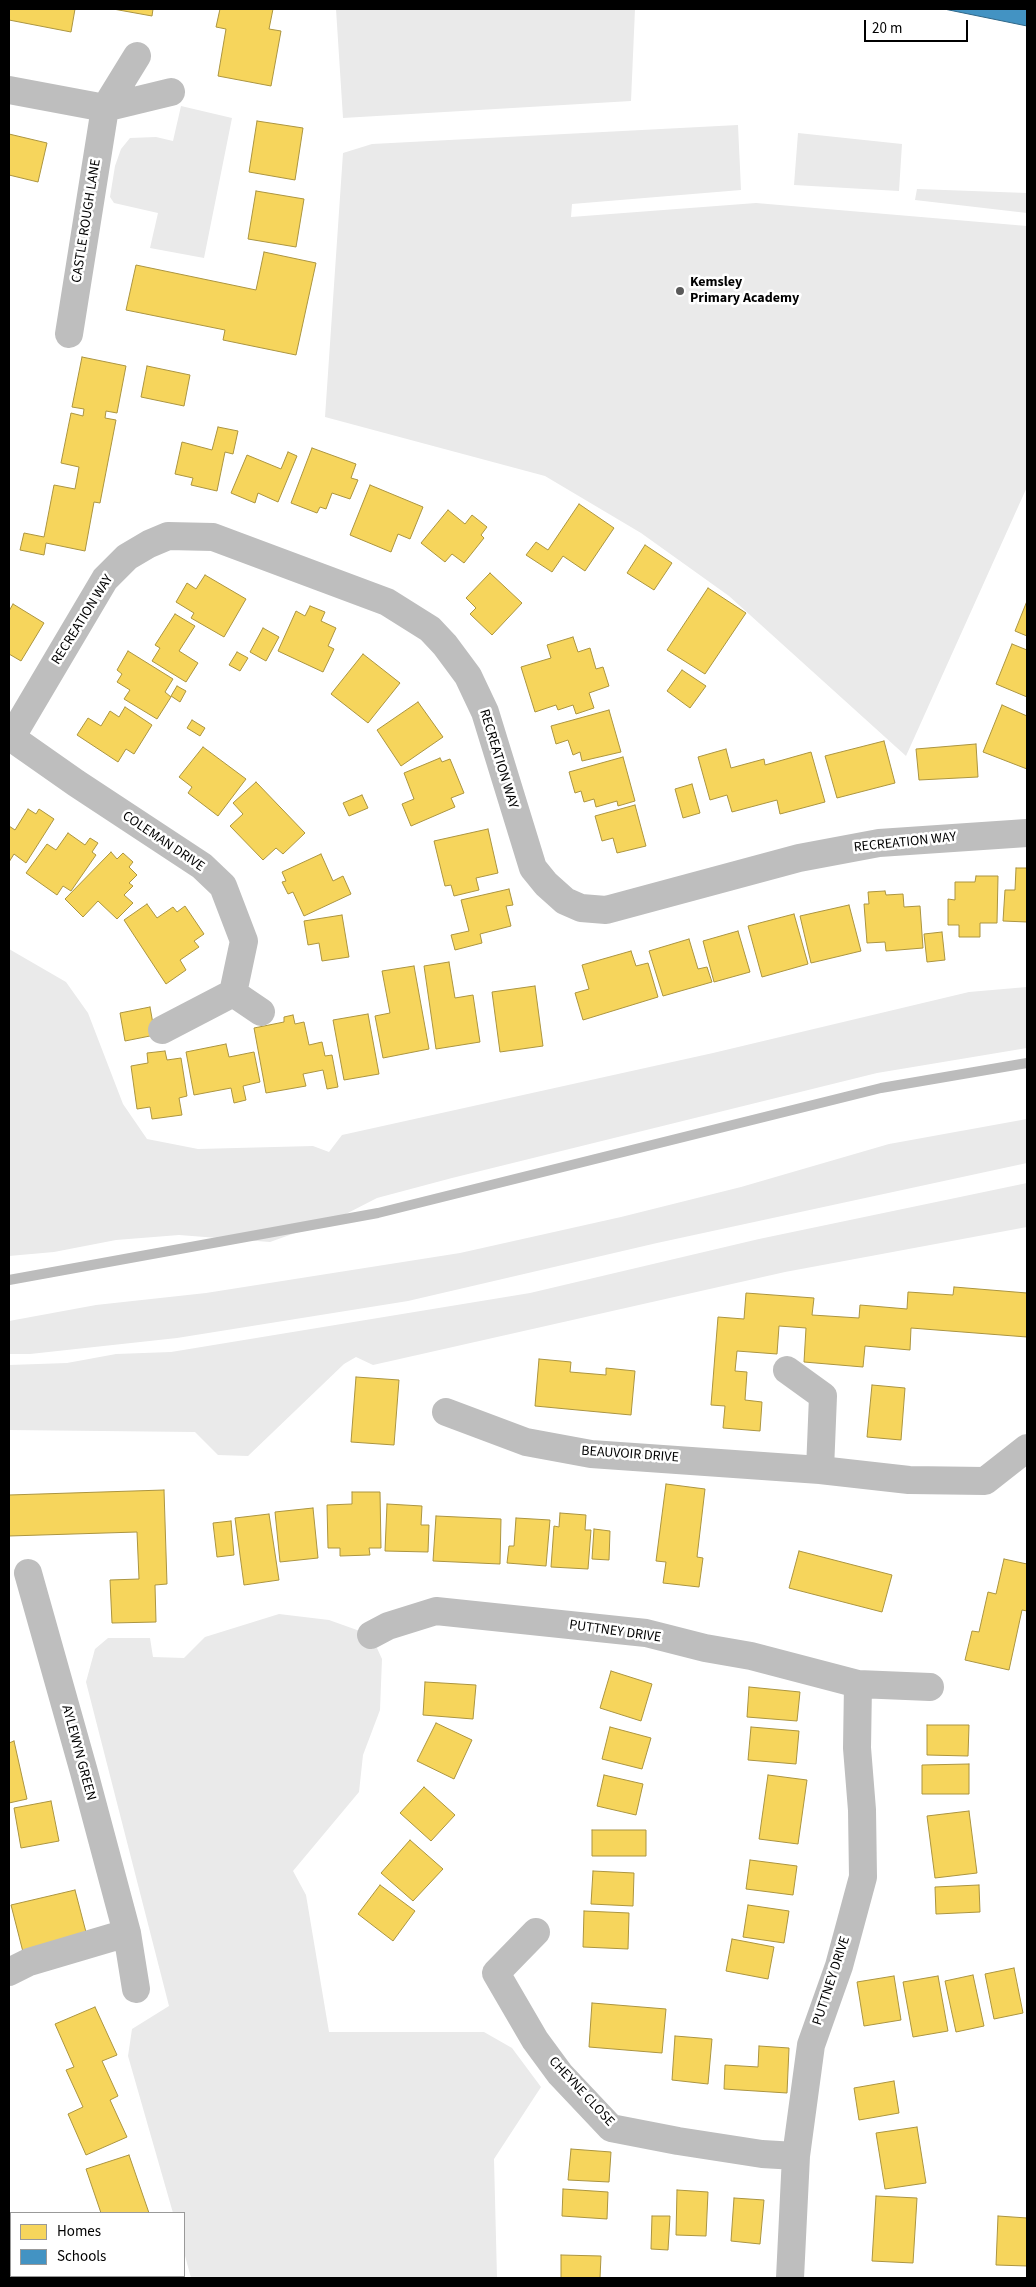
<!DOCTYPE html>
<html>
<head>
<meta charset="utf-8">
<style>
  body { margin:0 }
  #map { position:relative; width:1036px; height:2287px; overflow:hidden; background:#fff; font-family:"Source Sans 3",sans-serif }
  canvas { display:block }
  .frame { position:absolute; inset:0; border:10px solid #000; pointer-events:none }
  .legend { position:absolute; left:10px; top:2212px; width:175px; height:65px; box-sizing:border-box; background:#fff; border:1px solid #999; margin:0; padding:6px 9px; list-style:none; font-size:15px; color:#000 }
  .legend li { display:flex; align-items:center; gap:10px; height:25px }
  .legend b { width:25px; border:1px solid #999 }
  .scale { position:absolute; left:864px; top:20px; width:104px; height:22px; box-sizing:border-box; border:2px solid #000; border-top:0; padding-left:6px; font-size:15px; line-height:18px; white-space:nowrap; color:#000; -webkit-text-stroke:4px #fff; paint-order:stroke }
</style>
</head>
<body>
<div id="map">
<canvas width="1036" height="2287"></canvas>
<div class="frame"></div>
<ul class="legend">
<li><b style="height:14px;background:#f6d55c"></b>Homes</li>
<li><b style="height:14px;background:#4393c3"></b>Schools</li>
</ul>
<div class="scale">20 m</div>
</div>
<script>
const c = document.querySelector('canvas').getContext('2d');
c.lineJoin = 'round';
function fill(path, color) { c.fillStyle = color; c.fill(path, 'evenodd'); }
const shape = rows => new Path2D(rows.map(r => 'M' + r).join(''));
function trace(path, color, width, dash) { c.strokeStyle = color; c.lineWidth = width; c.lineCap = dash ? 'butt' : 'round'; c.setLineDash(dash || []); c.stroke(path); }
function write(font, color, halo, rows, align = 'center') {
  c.font = font + ' "Source Sans 3",sans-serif'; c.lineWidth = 5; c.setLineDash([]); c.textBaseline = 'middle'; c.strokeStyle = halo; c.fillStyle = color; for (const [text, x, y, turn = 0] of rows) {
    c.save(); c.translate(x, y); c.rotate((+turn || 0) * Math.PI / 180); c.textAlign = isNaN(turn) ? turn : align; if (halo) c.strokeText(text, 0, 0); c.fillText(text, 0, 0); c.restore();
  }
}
const green = shape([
  [336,9,635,9,631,101,343,118],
  [181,106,232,118,204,258,150,248,158,213,114,203,110,197,115,166,121,149,130,138,156,137,173,141],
  [738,125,741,190,572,204,571,217,756,203,1027,226,1027,487,906,756,729,596,641,533,545,476,325,417,343,153,372,144],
  [798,133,902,144,899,191,794,185],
  [917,189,1027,193,1027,213,915,200],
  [9,949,66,982,88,1013,123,1104,147,1139,198,1149,313,1146,329,1152,342,1135,713,1053,969,992,1027,987,1027,1048,877,1073,452,1178,377,1198,340,1217,270,1242,179,1235,116,1240,54,1252,9,1256],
  [1027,1119,1027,1163,657,1243,408,1301,177,1338,30,1354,9,1354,9,1321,96,1305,206,1293,460,1253,621,1217,741,1187,889,1144],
  [1027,1183,1027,1227,785,1272,373,1365,356,1357,344,1364,248,1456,218,1455,195,1432,9,1430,9,1365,67,1363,116,1354,171,1352,530,1293,759,1239],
  [279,1614,329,1620,371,1635,382,1659,380,1710,363,1755,359,1792,293,1871,306,1895,329,2032,484,2032,512,2048,541,2087,494,2159,497,2278,191,2278,184,2252,184,2213,173,2213,128,2056,132,2029,169,2006,86,1682,95,1649,108,1638,150,1638,153,1657,184,1658,205,1637]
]);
const homes = shape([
  [9,9,75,9,71,32,9,20,9,9],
  [113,9,153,9,152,16,113,9],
  [220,9,273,9,269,29,281,31,271,86,218,76,226,29,216,27,220,9],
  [257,121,303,128,295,180,249,172,257,121],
  [9,134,47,143,38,182,9,175,9,134],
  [256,191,304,199,296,247,248,239,256,191],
  [264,252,316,263,296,355,223,340,225,330,126,310,136,265,256,290,264,252],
  [82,357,126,366,117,413,106,411,105,418,116,420,100,503,94,502,85,551,46,543,44,555,20,550,24,533,44,537,54,485,75,489,79,467,61,463,71,413,83,416,84,409,72,407,82,357],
  [147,366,190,375,184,406,141,397,147,366],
  [218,427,238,431,233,454,225,452,217,491,191,485,193,478,175,474,182,442,212,450,218,427],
  [312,448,356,464,351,478,358,480,350,499,332,493,326,509,320,507,317,513,291,503,312,448],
  [288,452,297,456,278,502,258,493,255,503,231,493,247,455,281,469,288,452],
  [370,485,423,507,410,539,398,534,391,552,350,535,370,485],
  [579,504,614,528,585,571,563,556,552,572,526,555,536,542,548,550,579,504],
  [448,510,465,524,472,515,487,527,481,535,484,538,464,563,452,554,445,562,421,543,448,510],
  [645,545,672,563,654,590,627,573,645,545],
  [490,573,522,603,492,635,470,614,476,608,466,598,490,573],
  [205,575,246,599,224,637,191,618,194,613,176,602,187,583,196,589,205,575],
  [708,588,746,613,705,674,667,650,708,588],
  [1027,601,1027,636,1015,631,1027,601],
  [13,604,44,623,21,661,9,654,9,611,13,604],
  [310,606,325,612,321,621,336,628,328,646,334,649,323,672,278,651,296,611,305,616,310,606],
  [175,614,195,626,179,651,198,663,186,682,152,661,160,648,155,645,175,614],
  [263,628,279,637,266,661,250,652,263,628],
  [573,637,578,652,590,648,596,669,603,667,609,686,589,693,594,708,576,714,573,705,558,710,556,705,535,712,521,667,551,658,547,645,573,637],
  [1012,644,1027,650,1027,697,996,684,1012,644],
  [128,651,173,679,165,692,171,697,157,719,124,699,130,690,117,682,122,674,117,670,128,651],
  [237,652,248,658,240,671,229,665,237,652],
  [363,654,400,683,368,723,331,694,363,654],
  [682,670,706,686,690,708,667,691,682,670],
  [177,686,186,691,180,702,171,696,177,686],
  [418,702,443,737,401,766,377,730,418,702],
  [1002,705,1027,716,1027,769,983,752,1002,705],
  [125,707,152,725,134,754,126,749,118,762,77,735,88,718,101,726,110,711,119,717,125,707],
  [609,710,621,752,582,761,580,752,573,755,568,740,556,744,551,726,609,710],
  [192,720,205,728,200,736,187,728,192,720],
  [884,741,895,783,837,798,825,756,884,741],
  [976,744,978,777,919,780,916,749,976,744],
  [203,747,246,779,218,816,188,793,192,787,179,777,203,747],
  [726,749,731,768,764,759,765,765,811,752,825,802,780,814,777,800,732,812,727,795,710,800,698,757,726,749],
  [623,757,635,801,618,806,617,801,596,807,594,799,584,802,581,791,575,793,569,772,623,757],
  [440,758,442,762,450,759,464,793,451,798,455,807,411,826,402,804,414,799,404,773,440,758],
  [256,782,305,833,283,854,276,848,263,860,230,826,243,814,233,803,256,782],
  [692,784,700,813,683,818,675,789,692,784],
  [362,795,368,808,349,816,343,803,362,795],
  [635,805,646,846,617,853,613,838,602,841,595,816,635,805],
  [28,809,36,814,39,809,54,819,26,863,14,854,9,862,9,826,15,830,28,809],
  [488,829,498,873,476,878,479,890,454,896,451,885,445,886,434,841,488,829],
  [68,833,85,845,90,838,98,843,92,852,96,855,71,891,63,886,57,895,26,873,47,844,56,850,68,833],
  [111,852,117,859,123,853,133,862,129,867,137,875,129,883,133,886,124,895,133,903,117,919,98,901,83,917,65,899,111,852],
  [321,854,333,881,343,876,351,894,304,916,293,892,288,894,282,882,286,881,282,872,321,854],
  [1016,868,1027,868,1027,922,1003,921,1005,890,1015,890,1016,868],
  [976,876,998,876,997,923,980,923,980,937,959,937,959,925,948,925,948,899,955,900,955,882,975,882,976,876],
  [509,889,513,905,506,906,511,926,480,934,482,943,455,950,451,935,469,931,461,900,509,889],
  [885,891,886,895,903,894,904,907,920,906,923,948,886,951,885,942,867,943,864,904,869,904,868,892,885,891],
  [147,904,157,918,173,907,177,912,185,906,204,934,194,941,199,947,180,960,186,970,166,984,124,920,147,904],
  [849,905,861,951,811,963,800,916,849,905],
  [794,914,808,964,762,977,748,926,794,914],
  [342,915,349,957,322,961,319,943,308,945,304,921,342,915],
  [738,931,750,972,714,982,703,941,738,931],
  [942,932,945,960,927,962,924,934,942,932],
  [689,939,698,969,707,967,712,982,663,996,649,951,689,939],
  [631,951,636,966,648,963,658,997,583,1020,575,993,589,989,582,965,631,951],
  [449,962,455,998,473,995,480,1042,436,1049,424,966,449,962],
  [414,966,429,1049,383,1058,375,1016,390,1013,382,971,414,966],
  [535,986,543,1046,500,1052,492,992,535,986],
  [150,1007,155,1035,125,1041,120,1013,150,1007],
  [368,1014,379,1074,344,1080,333,1020,368,1014],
  [293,1015,295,1024,304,1022,309,1045,322,1042,325,1056,332,1055,338,1087,327,1089,323,1070,303,1074,306,1086,266,1093,254,1028,284,1022,284,1017,293,1015],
  [226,1044,229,1057,254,1052,260,1082,243,1086,246,1100,234,1103,231,1088,194,1095,186,1052,226,1044],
  [165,1051,167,1060,181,1058,187,1096,179,1098,182,1115,152,1119,150,1107,137,1109,131,1066,148,1063,147,1053,165,1051],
  [954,1287,1027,1293,1027,1337,911,1328,910,1350,865,1346,863,1367,804,1362,806,1328,779,1326,777,1354,737,1351,735,1371,747,1372,745,1400,762,1402,760,1431,723,1428,725,1406,711,1405,718,1317,744,1319,746,1293,814,1298,812,1315,859,1318,860,1305,907,1309,908,1292,953,1295,954,1287],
  [539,1359,571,1362,570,1372,606,1375,606,1368,635,1371,631,1415,535,1406,539,1359],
  [356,1377,399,1380,394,1445,351,1442,356,1377],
  [872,1385,905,1388,901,1440,867,1437,872,1385],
  [666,1484,705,1489,697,1557,703,1558,699,1587,663,1583,666,1562,656,1561,666,1484],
  [164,1490,167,1584,155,1585,156,1622,112,1623,110,1580,139,1579,137,1532,9,1536,9,1495,164,1490],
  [352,1492,380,1492,381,1548,369,1548,370,1555,340,1556,340,1548,328,1548,327,1505,352,1504,352,1492],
  [387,1504,422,1506,421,1525,429,1525,428,1552,385,1551,387,1504],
  [313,1508,318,1558,280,1562,275,1512,313,1508],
  [560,1513,586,1515,585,1530,591,1530,588,1569,551,1567,554,1526,559,1527,560,1513],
  [269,1514,279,1580,244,1585,235,1518,269,1514],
  [436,1516,501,1519,500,1564,433,1561,436,1516],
  [516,1518,550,1520,546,1566,507,1563,509,1546,514,1546,516,1518],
  [231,1521,234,1555,217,1557,213,1523,231,1521],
  [594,1529,610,1531,609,1560,592,1559,594,1529],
  [799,1551,892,1575,882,1612,789,1588,799,1551],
  [1004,1559,1027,1564,1027,1611,1022,1610,1009,1670,965,1660,972,1631,979,1632,988,1592,996,1594,1004,1559],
  [611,1671,652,1684,641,1721,600,1708,611,1671],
  [425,1682,476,1685,473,1719,423,1715,425,1682],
  [749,1687,800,1692,797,1721,747,1717,749,1687],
  [436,1723,472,1740,454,1779,417,1761,436,1723],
  [927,1725,969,1725,968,1756,927,1755,927,1725],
  [610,1727,651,1738,642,1769,602,1759,610,1727],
  [751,1727,799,1731,796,1764,748,1760,751,1727],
  [14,1741,27,1799,9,1803,9,1743,14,1741],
  [969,1764,969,1794,922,1794,922,1765,969,1764],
  [604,1775,643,1784,636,1815,597,1806,604,1775],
  [768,1775,807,1780,798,1844,759,1839,768,1775],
  [424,1787,455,1815,431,1841,400,1813,424,1787],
  [51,1801,59,1841,21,1848,14,1808,51,1801],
  [969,1811,977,1873,935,1878,927,1816,969,1811],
  [592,1830,646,1830,646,1856,592,1856,592,1830],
  [410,1840,443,1869,413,1901,381,1873,410,1840],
  [750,1860,797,1866,793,1895,746,1889,750,1860],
  [593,1871,634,1873,633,1906,591,1904,593,1871],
  [380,1885,415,1911,393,1941,358,1914,380,1885],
  [979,1885,980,1912,936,1914,935,1887,979,1885],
  [75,1890,87,1936,23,1952,11,1905,75,1890],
  [748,1905,789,1911,784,1943,743,1937,748,1905],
  [584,1911,629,1913,628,1949,583,1947,584,1911],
  [732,1939,774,1947,768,1979,726,1971,732,1939],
  [1014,1968,1023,2013,994,2019,985,1974,1014,1968],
  [973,1975,984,2026,956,2032,945,1981,973,1975],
  [894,1976,901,2020,864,2026,857,1982,894,1976],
  [938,1976,948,2031,913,2037,903,1982,938,1976],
  [592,2003,666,2009,662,2053,589,2047,592,2003],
  [95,2007,117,2055,102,2061,118,2096,110,2100,127,2137,86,2155,68,2114,83,2107,66,2070,74,2067,55,2024,95,2007],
  [675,2036,712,2039,708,2084,672,2080,675,2036],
  [759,2046,789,2048,787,2093,724,2089,725,2065,758,2067,759,2046],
  [894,2081,899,2113,859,2120,854,2088,894,2081],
  [917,2127,926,2183,885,2189,876,2133,917,2127],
  [571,2149,611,2152,609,2182,568,2180,571,2149],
  [129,2155,149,2213,101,2213,86,2169,129,2155],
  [563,2189,608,2192,607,2219,562,2216,563,2189],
  [677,2190,708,2192,706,2236,676,2235,677,2190],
  [876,2196,917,2198,913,2263,872,2261,876,2196],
  [734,2198,764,2200,760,2244,731,2241,734,2198],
  [652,2216,670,2216,668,2250,651,2249,652,2216],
  [998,2216,1027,2218,1027,2266,996,2265,998,2216],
  [11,2217,11,2256,9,2256,9,2218,11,2217],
  [561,2255,601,2256,600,2278,561,2278,561,2255],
  [122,2276,155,2276,156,2278,123,2278,122,2276]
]);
const schools = shape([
  [944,9,1027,9,1027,26,944,9]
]);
const stream = shape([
  [9,1280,378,1213,881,1088,1027,1063]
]);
const minor = shape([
  [9,90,105,108,171,92],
  [69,334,105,108,137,56],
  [9,736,76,783,202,866,223,886,244,941,233,993],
  [11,738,105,579,127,557,149,544,168,536,213,537,387,602,430,629,445,645,468,676,485,712,533,868,546,884,565,901,581,908,606,910,799,858,879,843,1027,833],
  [162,1030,233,993,261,1012],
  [787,1370,823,1396,820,1470],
  [446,1412,526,1442,591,1454,820,1470,909,1480,985,1481,1027,1448],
  [28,1573,84,1772,127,1933],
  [371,1635,388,1626,436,1611,646,1633,705,1648,751,1656,858,1684,930,1687],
  [536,1932,496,1973,535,2040,560,2074,611,2128,678,2141,762,2154,796,2156],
  [9,1972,29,1962,127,1933,136,1989],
  [790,2278,796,2156,811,2045,839,1966,863,1877,862,1810,857,1748,858,1684]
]);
const markers = [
  [680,291,5,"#595959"]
];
const streetNames = [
  ["CASTLE ROUGH LANE",87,221,-81],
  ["RECREATION WAY",83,620,-58],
  ["RECREATION WAY",498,759,73],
  ["COLEMAN DRIVE",163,842,34],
  ["RECREATION WAY",905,843,-6],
  ["BEAUVOIR DRIVE",630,1455,4],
  ["PUTTNEY DRIVE",615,1632,8],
  ["AYLEWYN GREEN",78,1753,75],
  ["PUTTNEY DRIVE",832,1981,-72],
  ["CHEYNE CLOSE",581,2092,47]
];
const poiNames = [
  ["Kemsley",690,283],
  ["Primary Academy",690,299]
];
fill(green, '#eaeaea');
fill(homes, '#f6d55c');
trace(homes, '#ac9540', 1);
fill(schools, '#4393c3');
trace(schools, '#2f6788', 1);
trace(stream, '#bcbcbc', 10);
trace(minor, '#bebebe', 28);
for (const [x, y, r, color] of markers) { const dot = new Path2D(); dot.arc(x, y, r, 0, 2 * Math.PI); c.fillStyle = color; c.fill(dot); trace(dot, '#fff', 2); }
write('14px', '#000', '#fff', streetNames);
write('bold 14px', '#000', '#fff', poiNames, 'left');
</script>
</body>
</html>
